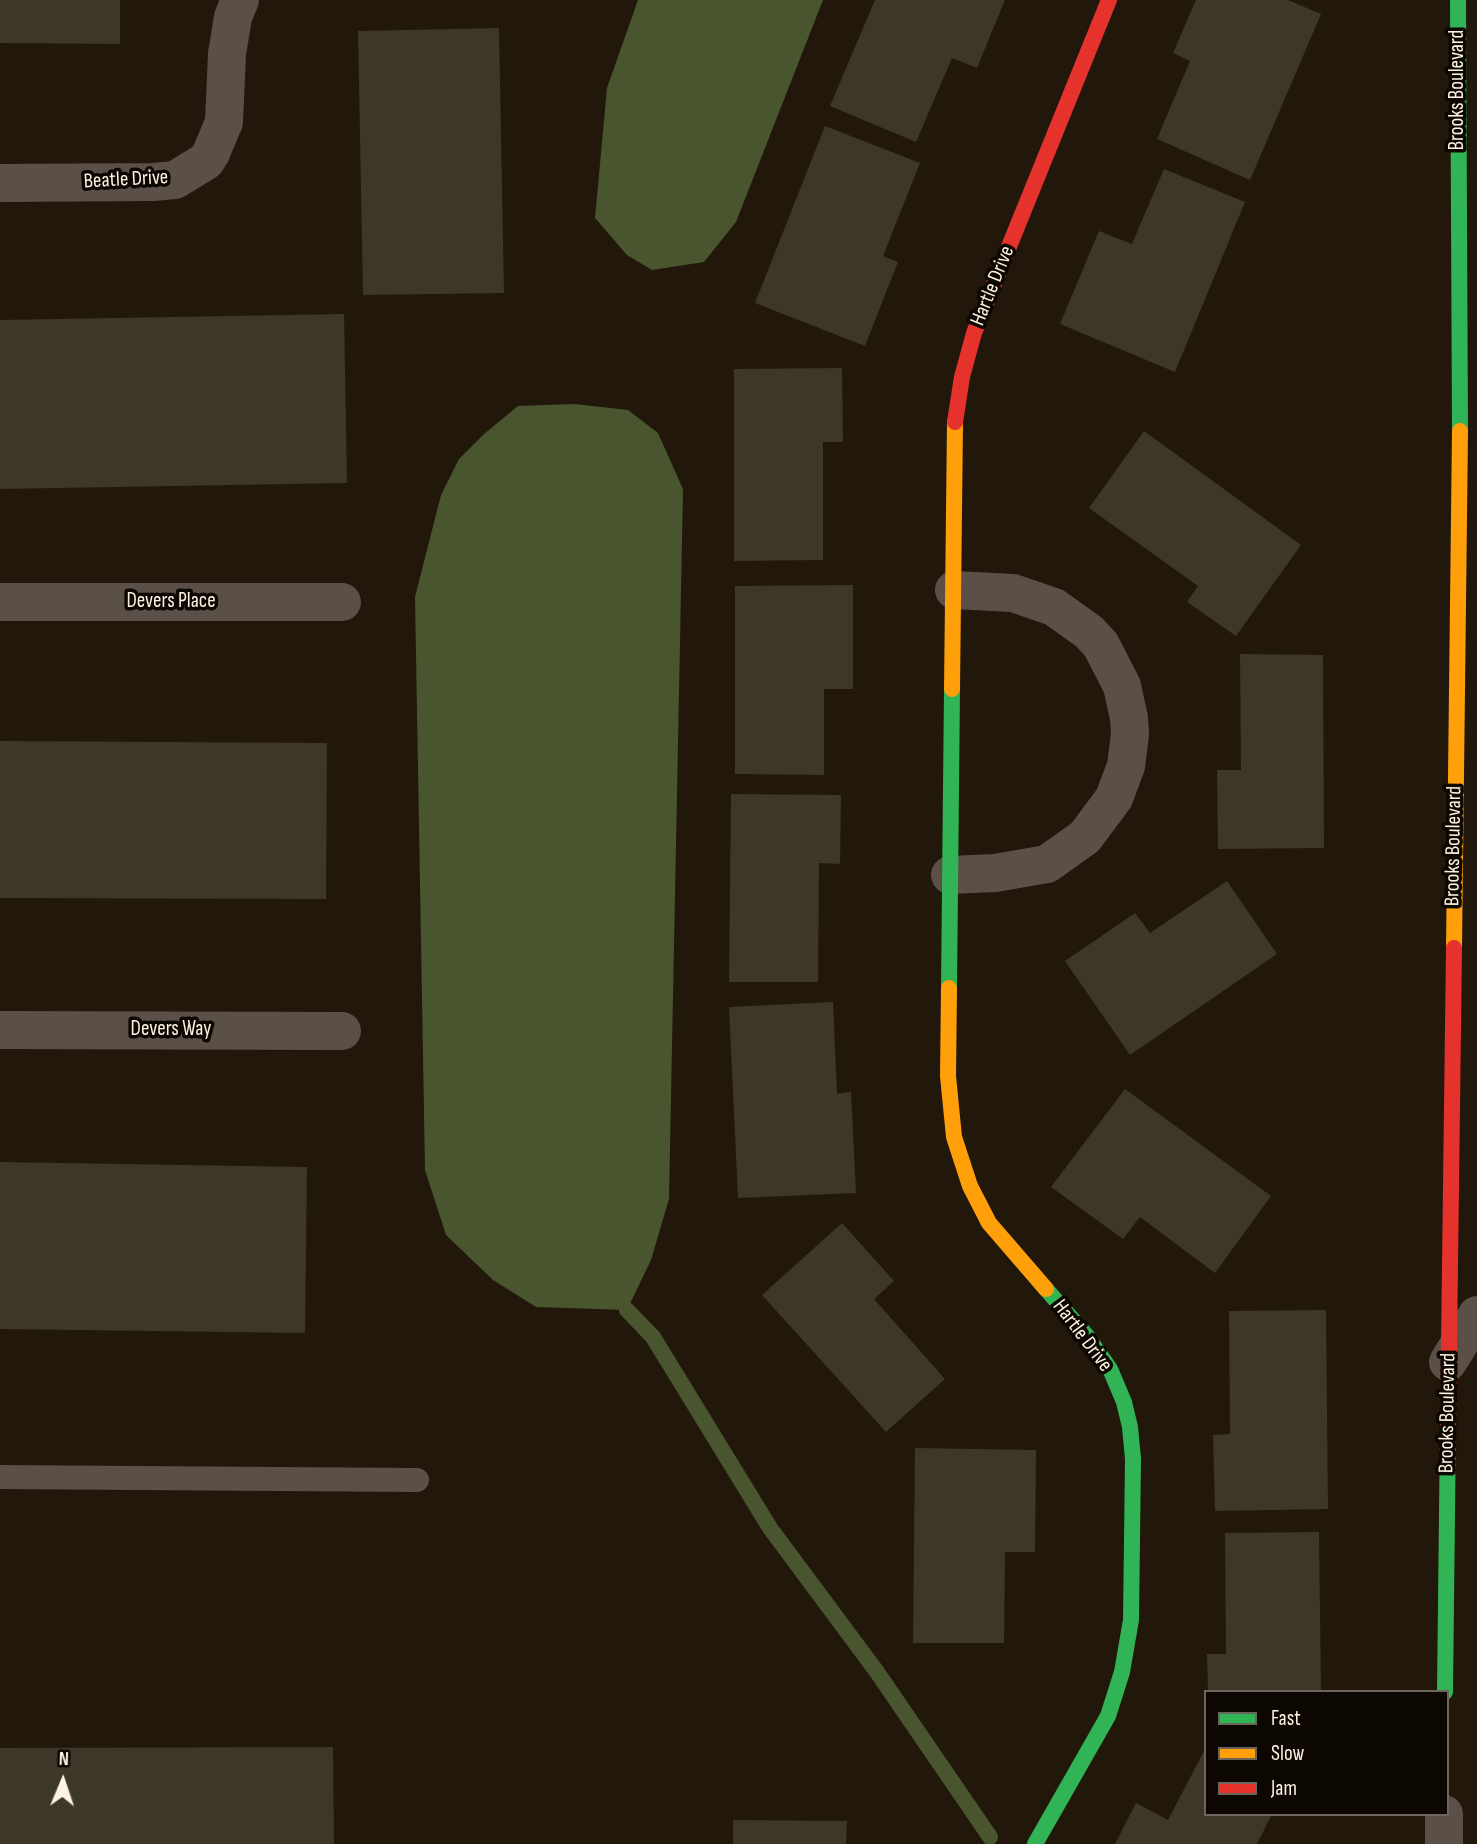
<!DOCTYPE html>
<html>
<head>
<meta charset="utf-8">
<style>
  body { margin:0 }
  #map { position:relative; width:1477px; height:1844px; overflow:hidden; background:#21180b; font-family:"Sofia Sans Condensed",sans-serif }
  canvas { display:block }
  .legend { position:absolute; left:1204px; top:1690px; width:245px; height:126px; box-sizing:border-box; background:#0d0701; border:2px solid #6d655b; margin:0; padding:9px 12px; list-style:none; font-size:21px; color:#fef2e3 }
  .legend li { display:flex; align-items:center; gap:14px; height:35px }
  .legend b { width:35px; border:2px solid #6d655b }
  .north { position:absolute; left:28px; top:1746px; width:70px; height:70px; -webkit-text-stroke:5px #0d0701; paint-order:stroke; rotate:2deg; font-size:19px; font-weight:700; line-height:28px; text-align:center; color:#fef2e3 }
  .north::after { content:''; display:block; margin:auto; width:24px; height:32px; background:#fef2e3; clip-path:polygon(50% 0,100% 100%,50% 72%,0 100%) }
</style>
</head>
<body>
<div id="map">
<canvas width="1477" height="1844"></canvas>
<ul class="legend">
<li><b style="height:9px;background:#30b455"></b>Fast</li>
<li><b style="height:9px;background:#ff9f0a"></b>Slow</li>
<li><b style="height:9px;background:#e5322d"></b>Jam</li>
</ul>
<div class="north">N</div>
</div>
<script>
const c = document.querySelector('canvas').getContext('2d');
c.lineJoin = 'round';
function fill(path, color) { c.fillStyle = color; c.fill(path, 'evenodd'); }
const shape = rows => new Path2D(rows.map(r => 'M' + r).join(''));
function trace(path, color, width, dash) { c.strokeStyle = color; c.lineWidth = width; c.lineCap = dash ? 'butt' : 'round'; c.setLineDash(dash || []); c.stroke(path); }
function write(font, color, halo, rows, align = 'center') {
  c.font = font + ' "Sofia Sans Condensed",sans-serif'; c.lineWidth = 7; c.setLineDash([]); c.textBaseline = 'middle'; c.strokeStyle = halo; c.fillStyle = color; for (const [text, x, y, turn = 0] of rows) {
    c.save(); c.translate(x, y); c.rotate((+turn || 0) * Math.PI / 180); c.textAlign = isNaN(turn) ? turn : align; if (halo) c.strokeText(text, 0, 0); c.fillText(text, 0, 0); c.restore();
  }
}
const water = shape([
  [638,0,823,0,736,222,704,262,652,270,627,255,595,218,607,88],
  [574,404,628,410,658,433,683,489,669,1199,651,1260,627,1310,536,1307,493,1280,446,1235,425,1170,415,597,441,495,459,459,484,434,518,406]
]);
const stream = shape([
  [627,1310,653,1337,770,1528,877,1672,990,1837]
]);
const building = shape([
  [0,0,120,0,120,44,0,43],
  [875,0,1005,0,977,68,952,58,916,142,830,106],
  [1196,0,1288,0,1321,14,1250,180,1157,139,1190,61,1173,53],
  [499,28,504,293,363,295,358,31],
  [825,126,920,163,883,256,898,262,865,346,755,303],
  [1164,169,1245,202,1175,372,1060,324,1099,231,1132,244],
  [344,314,347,483,0,489,0,320],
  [842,368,843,442,823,442,823,560,734,561,734,369],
  [1144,431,1301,545,1236,636,1187,602,1198,586,1089,508],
  [853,585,853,689,824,689,824,775,735,774,735,586],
  [1240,654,1323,655,1324,848,1218,849,1217,770,1241,770],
  [0,741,327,743,326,899,0,898],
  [731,794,841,795,840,864,819,863,818,982,729,982],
  [1227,881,1277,954,1130,1055,1065,961,1135,913,1150,933],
  [833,1002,837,1094,851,1092,856,1193,738,1198,729,1007],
  [1125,1089,1271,1196,1215,1273,1140,1217,1123,1239,1051,1187],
  [0,1162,307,1167,305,1333,0,1329],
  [842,1223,894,1281,874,1299,945,1379,886,1432,762,1295],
  [1326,1310,1328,1509,1215,1511,1213,1435,1230,1434,1229,1311],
  [915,1448,1036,1450,1035,1552,1005,1552,1004,1643,913,1643],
  [1319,1532,1321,1692,1208,1692,1207,1654,1226,1654,1225,1533],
  [333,1747,334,1844,0,1844,0,1748],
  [1206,1747,1206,1814,1272,1814,1257,1844,1115,1844,1136,1803,1168,1820],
  [733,1820,847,1821,846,1844,733,1844]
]);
const lane = shape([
  [0,1477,417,1480]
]);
const street = shape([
  [0,183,153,182,175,180,206,161,211,153,224,122,227,54,233,17,240,0],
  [0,602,342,602],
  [950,875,995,873,1047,864,1085,837,1114,798,1126,766,1130,734,1129,718,1122,686,1101,645,1089,632,1054,607,1013,593,954,590],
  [0,1030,342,1031],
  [1448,1362,1477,1315],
  [1444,1844,1444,1814]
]);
const fast = shape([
  [1458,0,1460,431],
  [949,988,952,689],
  [1445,1692,1448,1424],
  [1035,1844,1108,1716,1122,1672,1131,1620,1133,1459,1130,1427,1124,1402,1110,1369,1087,1336,1046,1289]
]);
const slow = shape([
  [952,689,955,422],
  [1454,948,1460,431],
  [949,988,948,1076,954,1137,970,1186,989,1223,1046,1289]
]);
const jam = shape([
  [955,422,962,377,974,333,1109,0],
  [1448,1424,1454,948]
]);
const streetNames = [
  ["Brooks Boulevard",1458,90,-90],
  ["Beatle Drive",126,180,-3],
  ["Hartle Drive",993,286,-68],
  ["Devers Place",171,602],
  ["Brooks Boulevard",1454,846,-89],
  ["Devers Way",171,1030],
  ["Hartle Drive",1082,1336,53],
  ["Brooks Boulevard",1448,1413,-89]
];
fill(water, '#49552e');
trace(stream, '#49552e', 16);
fill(building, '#3c3728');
trace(lane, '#5a5047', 24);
trace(street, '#5a5047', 38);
trace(fast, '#30b455', 16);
trace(slow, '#ff9f0a', 16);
trace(jam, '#e5322d', 16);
write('21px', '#fef2e3', '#0d0701', streetNames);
</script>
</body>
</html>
